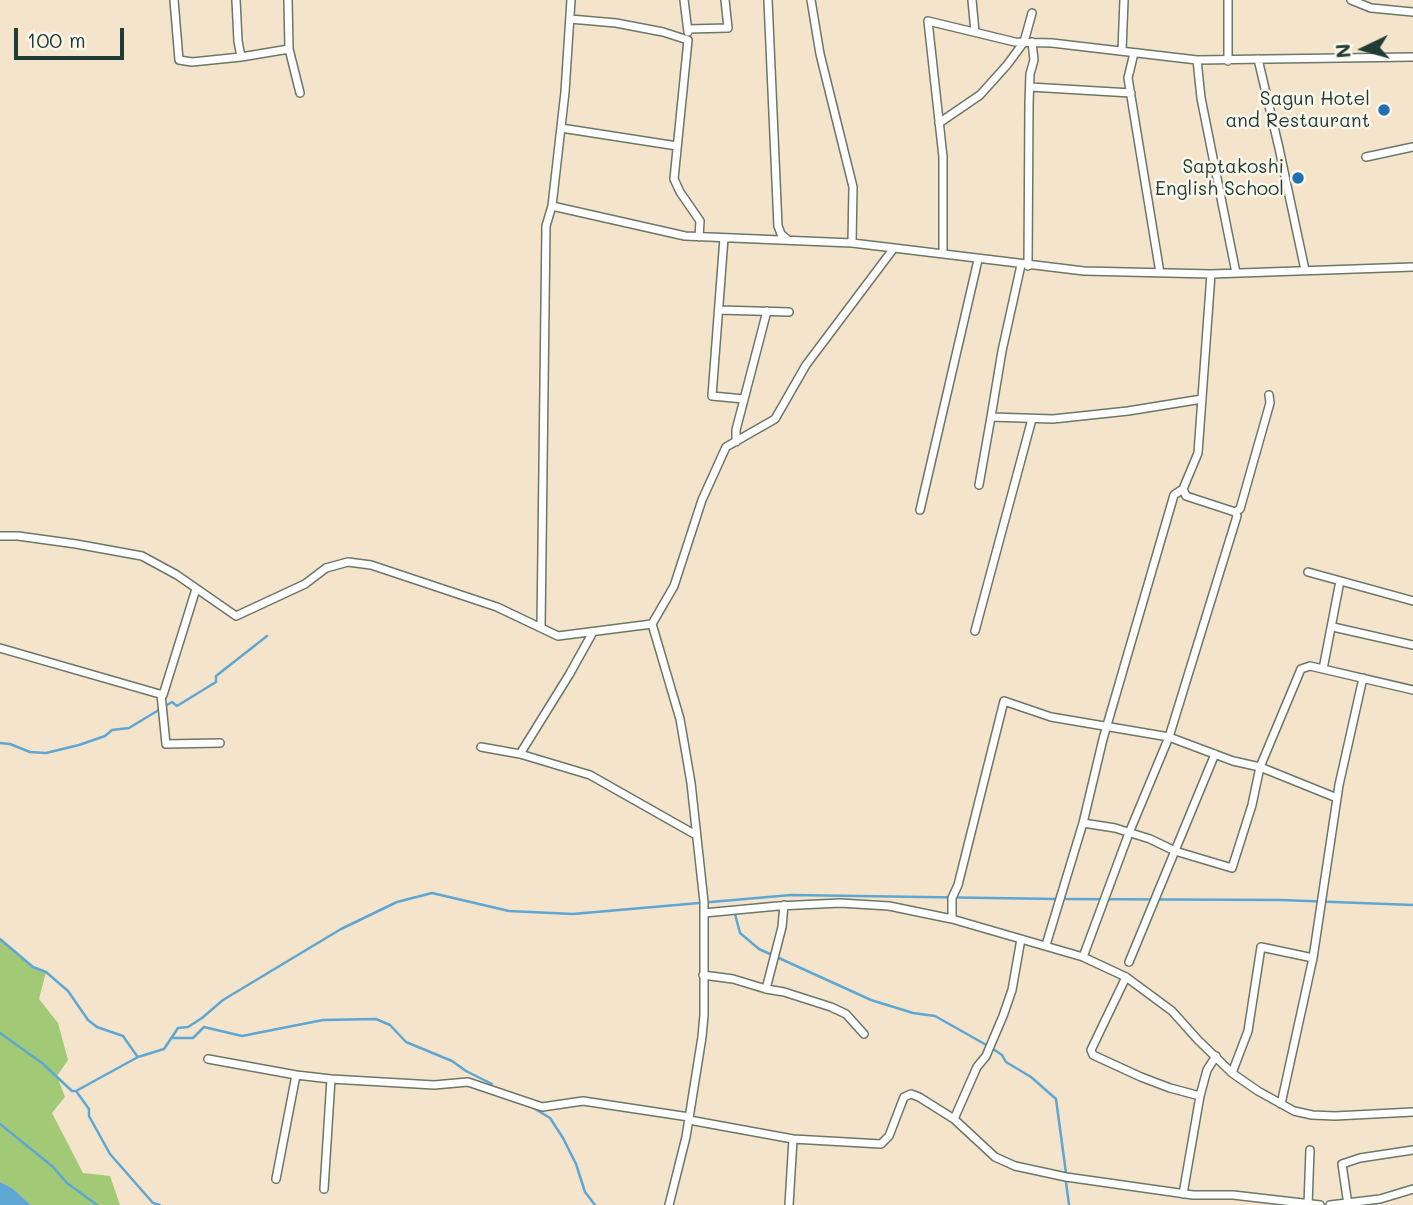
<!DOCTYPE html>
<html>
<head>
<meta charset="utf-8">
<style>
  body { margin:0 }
  #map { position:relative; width:1413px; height:1205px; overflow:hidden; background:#f4e4cb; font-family:Mali,sans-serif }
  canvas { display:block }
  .north { position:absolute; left:1329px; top:14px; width:70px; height:70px; -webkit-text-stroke:5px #fbf7ec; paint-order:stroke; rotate:265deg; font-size:19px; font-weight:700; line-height:28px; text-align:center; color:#1f3d34 }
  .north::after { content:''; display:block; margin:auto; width:24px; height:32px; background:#1f3d34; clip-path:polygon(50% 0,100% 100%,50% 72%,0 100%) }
  .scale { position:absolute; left:14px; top:28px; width:110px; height:32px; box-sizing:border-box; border:4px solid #1f3d34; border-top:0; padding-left:9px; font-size:21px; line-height:24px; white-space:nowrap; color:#1f3d34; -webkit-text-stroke:5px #fbf7ec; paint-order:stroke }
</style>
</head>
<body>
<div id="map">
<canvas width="1413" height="1205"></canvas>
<div class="north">N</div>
<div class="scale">100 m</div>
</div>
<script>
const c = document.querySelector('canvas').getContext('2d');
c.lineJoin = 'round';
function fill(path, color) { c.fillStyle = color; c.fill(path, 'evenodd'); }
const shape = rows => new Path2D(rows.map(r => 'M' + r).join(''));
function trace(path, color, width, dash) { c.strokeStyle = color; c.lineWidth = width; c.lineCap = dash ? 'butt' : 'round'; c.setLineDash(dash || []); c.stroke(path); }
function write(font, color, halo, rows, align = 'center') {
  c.font = font + ' Mali,sans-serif'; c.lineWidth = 5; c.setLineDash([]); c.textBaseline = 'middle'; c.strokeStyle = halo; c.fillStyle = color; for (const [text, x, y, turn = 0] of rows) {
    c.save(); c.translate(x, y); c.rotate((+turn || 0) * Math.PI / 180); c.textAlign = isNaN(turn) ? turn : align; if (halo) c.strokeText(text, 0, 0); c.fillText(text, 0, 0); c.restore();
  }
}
const green = shape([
  [0,939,33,967,46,972,39,999,58,1023,68,1060,57,1076,65,1097,52,1113,83,1173,110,1176,120,1205,31,1205,12,1188,0,1182]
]);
const water = shape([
  [0,1182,12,1188,31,1205,0,1205]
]);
const stream = shape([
  [0,743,10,744,30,752,46,753,79,745,105,736,112,730,129,728,172,702,177,706,216,682,216,676,267,636],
  [1063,899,1281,900,1413,905],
  [735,914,740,933,759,949,871,1000,913,1013,935,1016,990,1047,1002,1055,1006,1062,1031,1077,1056,1099,1066,1173],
  [0,939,33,967,46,972,68,991,88,1020,97,1027,123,1036,137,1056],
  [0,1033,42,1063,72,1091,76,1091,138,1057,164,1049,178,1028,188,1027,202,1018,223,1000,341,929,397,902,432,893,509,911,573,914,791,895,1057,899],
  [171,1038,193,1038,204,1027,242,1036,323,1020,376,1019,390,1025,406,1042,452,1061,466,1071,492,1084],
  [76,1091,89,1109,89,1116,110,1154,153,1203,160,1205],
  [532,1107,550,1118,563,1138,576,1164,585,1192,595,1205],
  [0,1124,52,1166,67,1183,97,1205],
  [1066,1182,1069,1205]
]);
const street = shape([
  [174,0,179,60,192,62,241,57],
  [236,0,238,41,241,57,289,49],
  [288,0,289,49,300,93],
  [684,0,688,32],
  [768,0,778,226,781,234,788,240],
  [811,0,820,54,853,187,852,243],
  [972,0,975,32],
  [1228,0,1228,61],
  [1351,0,1371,8,1413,12],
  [570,19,616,23,663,32,688,40,674,179,680,192,700,221,699,237],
  [688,29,728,28,725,0],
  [1122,51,1124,0],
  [1134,53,1128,78,1160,273],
  [1258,59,1279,148,1305,270],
  [1197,60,1201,98,1236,273],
  [1030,87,1131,93],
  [939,123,980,95,1007,65,1024,42,1032,13],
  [561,128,677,146],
  [1366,157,1413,147],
  [552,206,685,236,852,243,894,248],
  [724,238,712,396,744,399],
  [943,254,943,157,928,21,1015,42,1052,43,1197,60,1413,57],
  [1021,265,1002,351,991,417,1053,419,1128,411,1202,399],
  [1028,266,1029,104,1030,74,1034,60,1032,42],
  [719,310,789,312],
  [736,442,736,430,767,311],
  [979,485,991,417],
  [920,510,978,260],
  [1235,512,1240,509,1270,403,1269,395],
  [0,536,18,536,76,544,142,556,177,575,236,616,305,584,326,568,348,562,371,565,497,607,558,636,652,624,674,586,702,500,726,447,775,419,806,365,894,248,1084,271,1211,274,1413,267],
  [1308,572,1413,601],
  [652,624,680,719,691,783,704,902,704,1015,702,1037,686,1137,669,1205],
  [1333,627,1413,645],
  [541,628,546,226,552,206,565,92,571,0],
  [975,631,1032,419],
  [0,648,163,695,196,589],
  [1323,669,1340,581],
  [161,694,166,744,220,743],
  [481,747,520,754,590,775,696,835],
  [520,754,569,675,593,632],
  [1083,823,1115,828,1150,839,1175,851,1232,868,1252,805,1260,767,1337,798],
  [784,905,782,927,766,989,784,992,831,1007,846,1014,864,1034],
  [704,913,778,906,840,903,889,906,952,919,1083,957,1126,977,1172,1011,1198,1040,1232,1073,1258,1091,1294,1111,1312,1115,1335,1116,1413,1112],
  [952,919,952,898,958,885,1004,701,1051,717,1169,737,1233,761,1260,767,1301,669,1310,666,1413,690],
  [1046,945,1083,823,1103,739,1174,495,1183,489,1198,453,1211,274],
  [1083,957,1129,833,1169,737,1237,516,1235,512,1186,496,1183,489],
  [1313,958,1339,785,1363,678],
  [1129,962,1215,754],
  [703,975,733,979,766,989],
  [1126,977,1091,1050,1093,1055,1141,1077,1170,1088,1200,1096],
  [208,1059,296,1075,331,1079,434,1085,468,1082,542,1107,583,1101,689,1117],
  [1232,1073,1248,1031,1261,947,1313,958,1281,1104],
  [954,1119,977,1067,986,1056,1003,1016,1012,990,1021,939],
  [689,1120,793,1139,881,1144,889,1136,904,1097,911,1094,919,1097,954,1119,995,1157,1015,1166,1066,1177,1193,1195,1233,1195,1320,1205],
  [276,1179,296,1075],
  [324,1189,331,1079],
  [1183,1194,1200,1096,1207,1070,1216,1056],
  [789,1205,793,1139],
  [1308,1205,1310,1150],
  [1330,1205,1380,1199,1413,1189],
  [1348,1205,1342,1164,1360,1158,1413,1150]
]);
const markers = [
  [1384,110,7,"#1f6fb2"],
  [1298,178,7,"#1f6fb2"]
];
const poiNames = [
  ["Sagun Hotel",1370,99],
  ["and Restaurant",1370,121],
  ["Saptakoshi",1284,167],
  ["English School",1284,189]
];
fill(green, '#a2ca76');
fill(water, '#5ea7d5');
trace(stream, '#5ea7d5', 2.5);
trace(street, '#6a7769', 10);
trace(street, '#fff', 7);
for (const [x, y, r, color] of markers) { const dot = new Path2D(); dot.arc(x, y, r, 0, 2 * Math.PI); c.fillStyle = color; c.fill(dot); trace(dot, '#fbf7ec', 2.5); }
write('19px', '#1f3d34', '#fbf7ec', poiNames, 'right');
</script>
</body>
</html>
